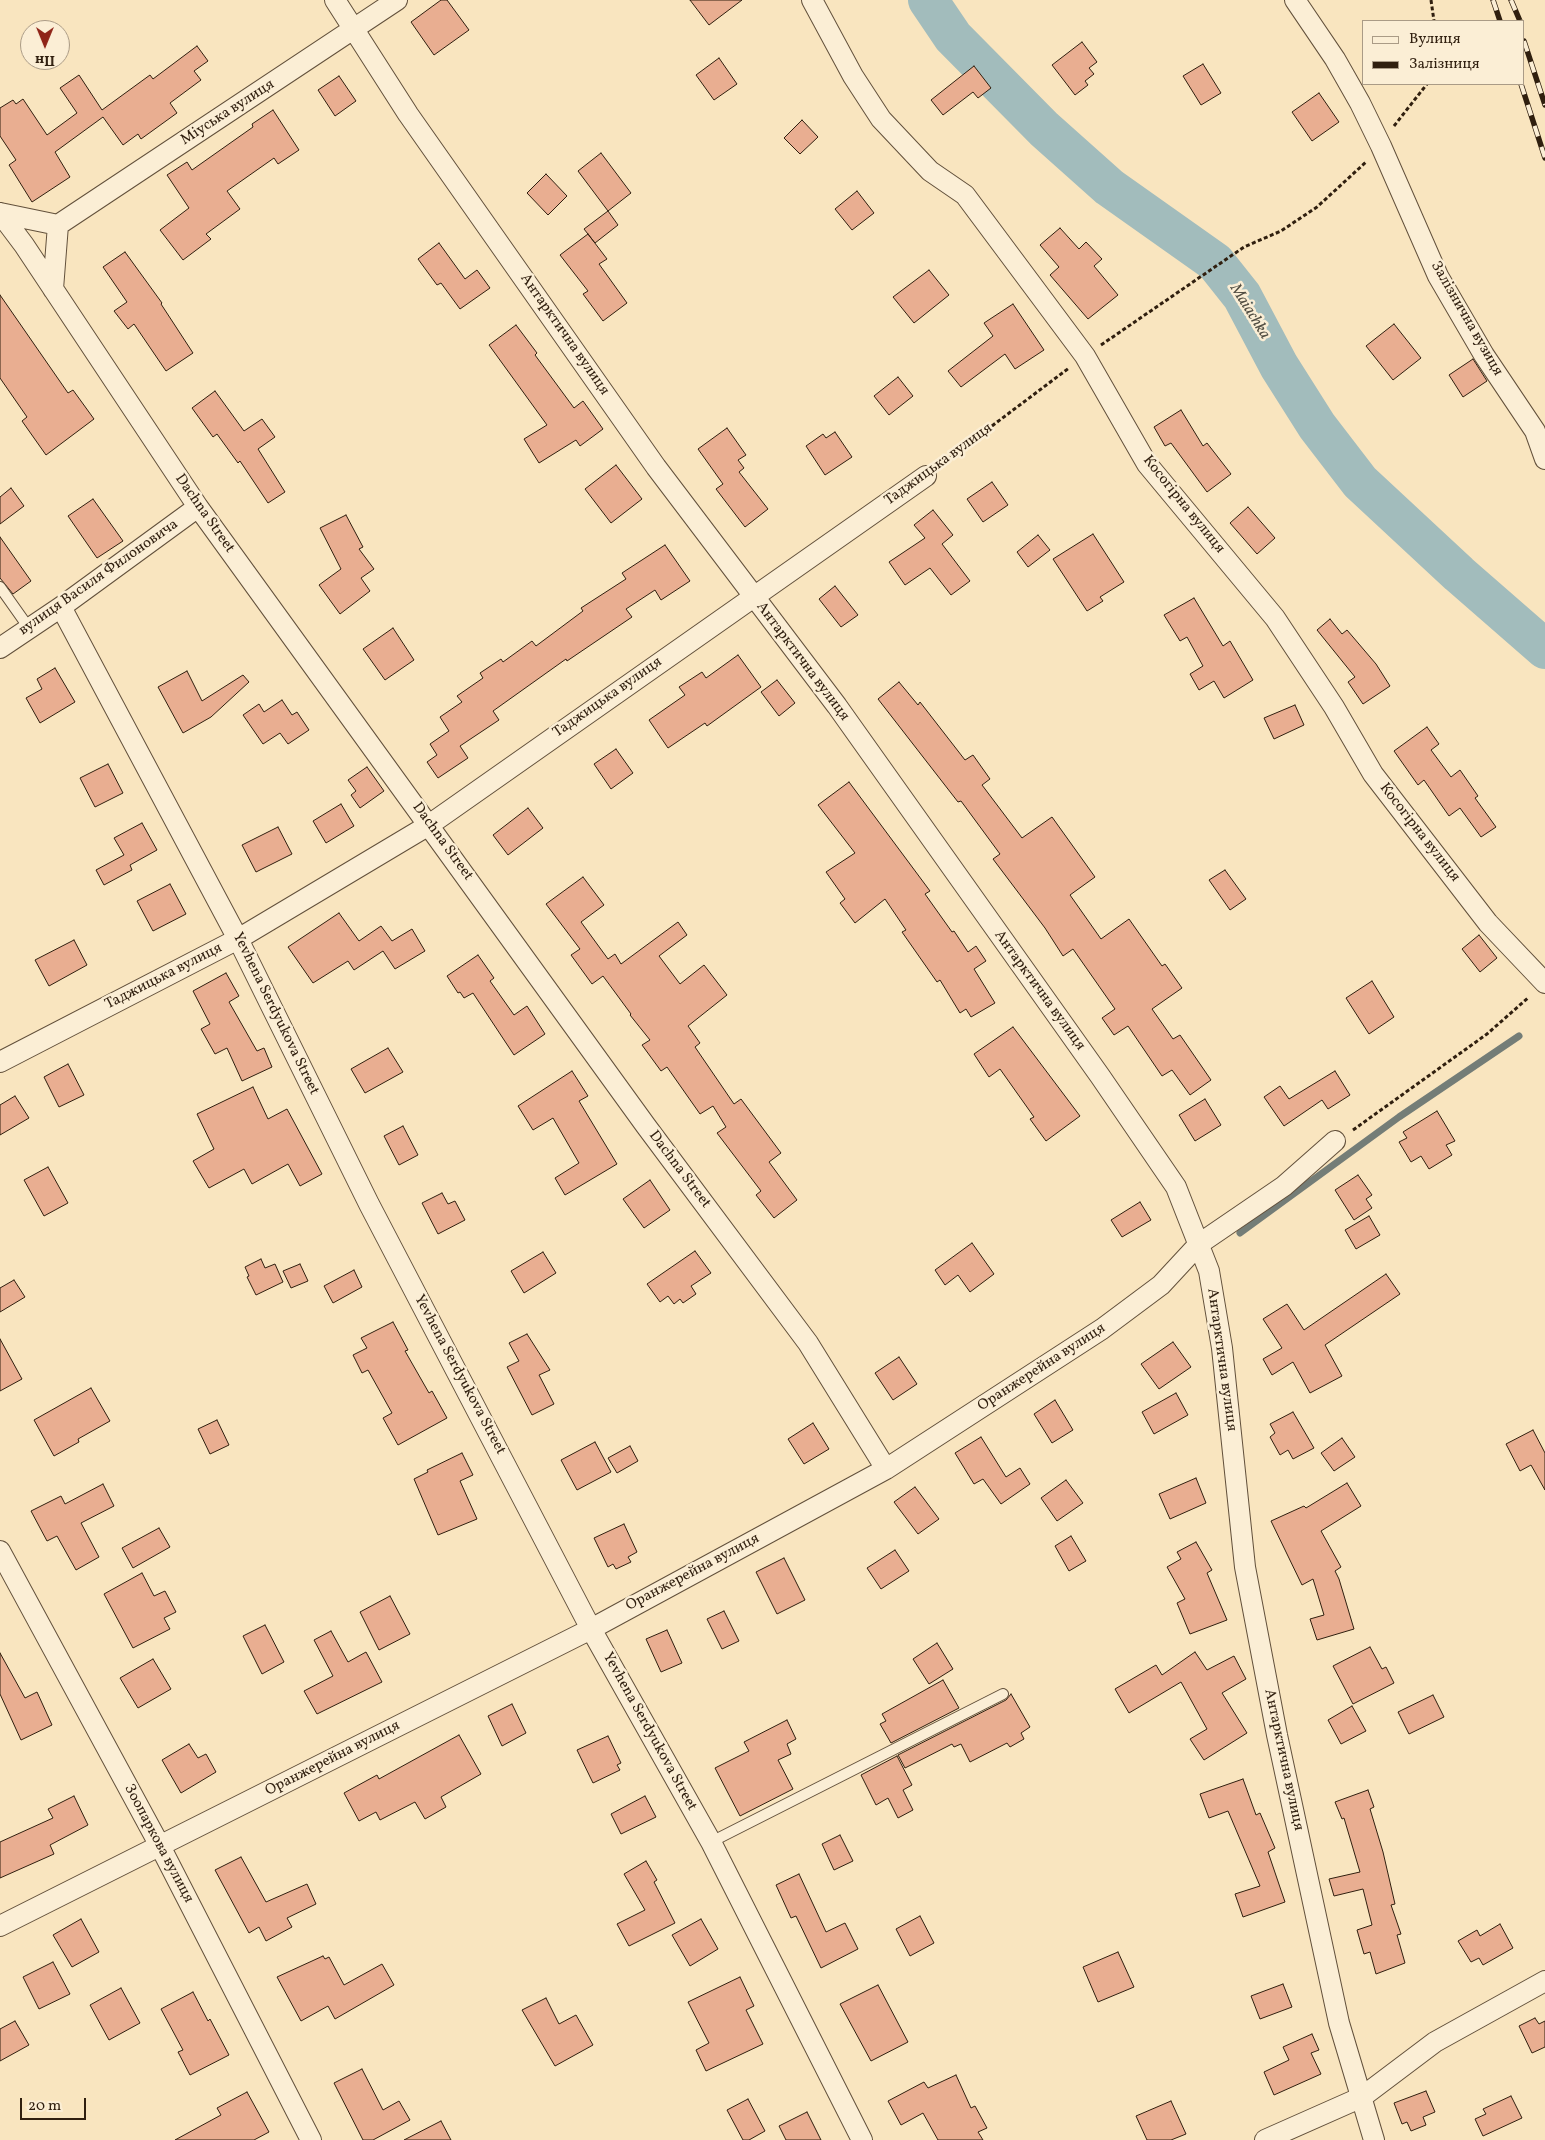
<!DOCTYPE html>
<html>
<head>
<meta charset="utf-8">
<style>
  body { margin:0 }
  #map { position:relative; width:1545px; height:2140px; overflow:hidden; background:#f9e5bf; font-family:Vollkorn,serif }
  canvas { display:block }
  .legend { position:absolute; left:1362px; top:20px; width:162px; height:65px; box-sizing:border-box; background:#fbeed5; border:1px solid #aa9b86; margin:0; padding:6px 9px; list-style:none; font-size:15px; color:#301f0f }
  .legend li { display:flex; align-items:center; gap:10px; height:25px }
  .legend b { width:25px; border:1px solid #aa9b86 }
  .north { position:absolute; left:20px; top:20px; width:50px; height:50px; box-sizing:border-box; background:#fbeed5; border:1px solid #aa9b86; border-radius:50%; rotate:180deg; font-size:14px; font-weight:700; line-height:20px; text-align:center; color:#301f0f }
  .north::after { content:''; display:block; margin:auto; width:18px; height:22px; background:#8f2418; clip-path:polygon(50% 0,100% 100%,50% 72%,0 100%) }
  .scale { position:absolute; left:20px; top:2098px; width:66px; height:22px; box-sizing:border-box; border:2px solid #301f0f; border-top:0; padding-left:6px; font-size:15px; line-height:18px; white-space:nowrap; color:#301f0f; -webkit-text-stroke:4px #fbeed5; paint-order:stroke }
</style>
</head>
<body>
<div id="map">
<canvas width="1545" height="2140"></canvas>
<ul class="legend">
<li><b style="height:6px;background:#fbeed5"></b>Вулиця</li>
<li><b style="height:6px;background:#301f0f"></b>Залізниця</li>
</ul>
<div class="north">Пн</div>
<div class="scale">20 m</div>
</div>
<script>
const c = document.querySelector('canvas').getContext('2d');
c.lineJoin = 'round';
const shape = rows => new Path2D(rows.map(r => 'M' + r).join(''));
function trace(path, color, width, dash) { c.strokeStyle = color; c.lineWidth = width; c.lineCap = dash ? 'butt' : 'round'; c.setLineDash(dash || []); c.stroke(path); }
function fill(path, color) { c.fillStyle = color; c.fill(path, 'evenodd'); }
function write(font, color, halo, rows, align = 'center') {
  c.font = font + ' Vollkorn,serif'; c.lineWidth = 5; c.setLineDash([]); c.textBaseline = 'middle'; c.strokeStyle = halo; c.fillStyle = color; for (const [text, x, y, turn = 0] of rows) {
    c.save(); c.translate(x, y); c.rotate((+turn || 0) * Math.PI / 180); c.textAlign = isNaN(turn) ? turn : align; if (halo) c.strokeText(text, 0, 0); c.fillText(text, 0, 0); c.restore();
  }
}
const stream = shape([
  [1240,1233,1399,1117,1519,1036]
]);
const river = shape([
  [928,0,953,37,1044,129,1109,187,1215,262,1242,296,1279,366,1317,426,1360,482,1459,574,1545,649]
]);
const building = shape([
  [441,0,447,0,469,30,434,55,411,22,441,0],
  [690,0,742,0,709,25,690,0],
  [1082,42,1097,62,1089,68,1094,74,1085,81,1088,85,1075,95,1052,65,1082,42],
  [197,46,208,61,194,71,201,80,170,103,177,113,141,139,138,134,123,145,103,117,55,152,70,177,32,202,9,165,16,160,0,136,0,108,13,100,16,104,23,99,47,135,77,113,60,88,79,75,102,110,150,75,153,79,197,46],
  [719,58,737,84,714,100,696,75,719,58],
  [1203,64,1221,93,1201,105,1183,76,1203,64],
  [974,66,991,88,978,98,973,92,943,115,931,100,974,66],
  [339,76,356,101,335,116,318,90,339,76],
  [1319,93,1339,122,1312,141,1292,112,1319,93],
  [273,110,299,150,278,164,274,158,227,191,240,209,206,234,211,239,183,260,160,230,189,208,167,175,187,162,192,170,253,127,252,124,273,110],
  [802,120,818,137,800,154,784,138,802,120],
  [601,153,631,193,608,211,578,171,601,153],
  [546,174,567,196,548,215,527,193,546,174],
  [857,191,874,213,852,230,835,209,857,191],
  [608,211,618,225,595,243,584,229,608,211],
  [1060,228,1079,249,1086,242,1102,259,1094,266,1118,295,1088,319,1050,275,1059,267,1040,245,1060,228],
  [588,234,607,259,599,264,627,303,603,321,583,294,588,291,560,255,588,234],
  [439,243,465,279,477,270,490,288,460,309,441,283,437,285,418,259,439,243],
  [125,252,162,303,161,304,193,353,166,371,134,324,128,329,114,311,127,302,103,267,125,252],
  [929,270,949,295,914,323,893,297,929,270],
  [0,295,68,393,73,390,94,419,46,455,22,421,27,417,0,378,0,295],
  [1013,304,1044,350,1015,369,1005,354,961,387,948,371,993,336,984,323,1013,304],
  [1394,324,1421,358,1393,380,1366,346,1394,324],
  [516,325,537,353,535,355,574,408,583,401,603,429,580,446,576,440,539,463,524,439,547,425,489,345,516,325],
  [1473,359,1487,381,1463,397,1449,375,1473,359],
  [898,377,913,396,889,415,874,396,898,377],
  [215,391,244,431,262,419,275,437,258,449,285,492,268,503,240,461,238,463,217,434,213,437,192,408,215,391],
  [1181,410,1203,446,1207,443,1231,474,1207,492,1171,443,1165,446,1154,427,1181,410],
  [727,428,746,455,738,460,744,468,739,472,768,509,745,527,716,489,723,484,698,449,727,428],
  [835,432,852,457,825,475,806,446,823,434,826,438,835,432],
  [616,465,642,499,611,523,585,489,616,465],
  [992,482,1008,505,983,522,967,499,992,482],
  [11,488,24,506,0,524,0,497,11,488],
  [93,499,123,541,97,558,68,516,93,499],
  [1248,507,1275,538,1257,554,1230,523,1248,507],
  [933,510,953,535,942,544,970,581,951,595,930,568,905,585,889,562,925,538,914,525,933,510],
  [346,515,363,547,359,549,374,569,361,578,370,591,340,614,319,585,341,569,320,528,346,515],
  [1093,534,1124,582,1100,597,1103,601,1087,611,1053,559,1093,534],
  [1038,535,1050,550,1028,567,1017,552,1038,535],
  [0,537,31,581,13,594,0,578,0,537],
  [665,545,690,581,661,600,655,590,626,609,632,617,567,661,566,659,493,711,499,720,460,746,468,758,438,778,427,762,437,755,430,744,449,731,440,717,462,702,457,696,483,678,480,673,501,659,503,662,532,641,536,646,583,611,581,608,626,579,622,573,665,545],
  [835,586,858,615,841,627,819,599,835,586],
  [1194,598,1223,646,1230,641,1253,680,1224,698,1214,681,1199,690,1190,674,1203,666,1187,637,1180,641,1164,615,1194,598],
  [1330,619,1342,634,1347,630,1376,664,1390,686,1363,704,1348,682,1355,677,1317,630,1330,619],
  [393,628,414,660,385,680,363,649,393,628],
  [738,655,761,687,707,726,705,723,668,748,649,720,685,695,679,687,702,672,706,678,738,655],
  [55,668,75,702,40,723,26,698,42,689,37,679,55,668],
  [187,671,202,701,243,675,249,682,211,717,183,733,158,687,187,671],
  [777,680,795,703,779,716,761,692,777,680],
  [899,682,918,705,920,702,965,760,973,755,990,779,982,785,1022,838,1052,817,1095,877,1070,895,1101,939,1129,919,1162,966,1165,964,1182,988,1152,1009,1173,1039,1180,1035,1211,1080,1190,1095,1172,1070,1162,1076,1128,1026,1114,1035,1102,1018,1115,1009,1073,949,1063,956,1045,928,993,859,1000,854,961,801,958,802,878,699,899,682],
  [282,700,292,715,297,712,309,730,288,744,280,733,263,744,243,715,259,704,264,712,282,700],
  [1295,705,1304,725,1274,739,1264,718,1295,705],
  [1427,727,1439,744,1431,750,1451,777,1460,770,1478,796,1475,798,1496,827,1481,837,1460,808,1449,816,1424,780,1418,785,1394,751,1427,727],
  [616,749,633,773,611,789,594,764,616,749],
  [108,764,123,793,95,807,80,778,108,764],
  [367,767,384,791,360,808,351,795,356,791,348,780,367,767],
  [849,782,930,891,925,894,952,932,954,931,968,952,976,946,986,961,974,969,995,1003,971,1017,966,1009,960,1013,940,980,937,982,902,932,906,930,885,899,855,923,840,903,845,899,826,872,855,853,818,805,849,782],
  [341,804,354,826,326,843,313,821,341,804],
  [528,808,543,828,508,855,493,835,528,808],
  [142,823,157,850,130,865,132,870,104,885,96,870,124,855,114,838,142,823],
  [278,827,292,854,256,872,242,845,278,827],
  [1225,870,1246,899,1230,910,1209,880,1225,870],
  [583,877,604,905,581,922,608,959,615,954,621,964,678,922,687,935,659,956,680,984,704,965,727,995,688,1026,700,1043,695,1047,734,1104,741,1099,781,1153,769,1162,797,1200,774,1218,756,1195,761,1191,717,1133,726,1127,713,1106,700,1114,667,1067,661,1071,642,1045,650,1040,630,1015,631,1014,603,976,592,984,571,955,580,949,546,904,583,877],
  [170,884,186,914,153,931,137,901,170,884],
  [339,913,359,941,381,926,392,941,412,929,425,951,395,969,383,951,354,970,348,961,313,983,288,947,339,913],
  [1479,935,1497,958,1480,972,1462,949,1479,935],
  [74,940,87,965,49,986,35,960,74,940],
  [478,955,494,978,490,981,514,1015,527,1006,545,1034,514,1055,473,993,464,998,460,992,458,993,447,976,478,955],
  [226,973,239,996,229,1002,257,1051,264,1048,272,1067,242,1081,227,1048,215,1054,201,1029,210,1024,193,991,226,973],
  [1372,981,1394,1017,1369,1034,1346,998,1372,981],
  [1013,1027,1080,1116,1046,1141,1030,1119,1034,1117,1000,1069,989,1077,974,1054,1013,1027],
  [388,1048,403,1072,365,1093,351,1069,388,1048],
  [68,1064,84,1095,59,1107,44,1077,68,1064],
  [572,1071,588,1096,579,1101,617,1164,565,1195,555,1178,579,1163,553,1118,533,1130,518,1106,572,1071],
  [1335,1071,1350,1095,1328,1109,1322,1100,1284,1126,1264,1097,1280,1086,1289,1099,1335,1071],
  [253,1087,268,1119,287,1109,322,1174,300,1186,288,1164,252,1184,244,1169,209,1188,193,1161,214,1149,197,1114,253,1087],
  [15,1096,29,1118,0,1135,0,1105,15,1096],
  [1205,1099,1221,1125,1195,1141,1179,1115,1205,1099],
  [1437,1111,1455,1141,1446,1145,1452,1155,1429,1169,1421,1156,1411,1162,1399,1142,1407,1138,1403,1132,1437,1111],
  [403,1126,418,1155,399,1165,384,1136,403,1126],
  [48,1167,68,1203,44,1216,24,1180,48,1167],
  [1358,1175,1372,1195,1366,1199,1372,1208,1354,1220,1335,1190,1358,1175],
  [650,1180,670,1210,644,1228,623,1199,650,1180],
  [442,1193,448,1204,455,1201,465,1220,438,1234,422,1203,442,1193],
  [1140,1202,1151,1220,1122,1237,1111,1220,1140,1202],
  [1369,1216,1380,1235,1356,1249,1345,1230,1369,1216],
  [972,1243,994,1274,970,1292,958,1275,945,1285,935,1270,972,1243],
  [695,1251,711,1273,691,1286,696,1294,683,1303,680,1299,674,1304,668,1296,660,1302,647,1284,695,1251],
  [543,1252,556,1273,524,1293,511,1271,543,1252],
  [261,1259,265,1268,275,1264,283,1282,256,1295,247,1277,249,1276,245,1267,261,1259],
  [300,1264,308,1281,291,1288,283,1271,300,1264],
  [354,1270,362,1287,333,1303,324,1286,354,1270],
  [1386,1274,1400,1294,1325,1345,1342,1376,1310,1393,1293,1362,1272,1375,1263,1359,1282,1348,1263,1319,1287,1304,1304,1330,1386,1274],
  [14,1280,25,1297,0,1312,0,1288,14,1280],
  [393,1322,408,1350,405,1351,429,1393,432,1391,447,1418,398,1445,383,1418,392,1413,368,1370,362,1373,353,1355,367,1348,361,1338,393,1322],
  [527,1334,550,1370,539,1375,554,1404,532,1415,507,1367,519,1361,509,1343,527,1334],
  [0,1339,22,1379,0,1391,0,1339],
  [1173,1342,1191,1367,1159,1389,1141,1364,1173,1342],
  [899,1357,917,1384,893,1400,875,1373,899,1357],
  [91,1388,110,1421,78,1439,79,1442,54,1456,34,1420,91,1388],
  [1176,1393,1188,1415,1154,1434,1142,1412,1176,1393],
  [1055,1400,1073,1430,1052,1443,1034,1414,1055,1400],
  [1293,1412,1314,1448,1293,1459,1288,1450,1280,1455,1270,1437,1275,1433,1270,1424,1293,1412],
  [217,1420,229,1445,210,1454,198,1429,217,1420],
  [813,1423,829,1449,804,1464,788,1439,813,1423],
  [1533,1430,1545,1453,1545,1490,1531,1465,1520,1471,1506,1444,1533,1430],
  [981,1437,1006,1477,1020,1468,1030,1484,1001,1504,983,1479,974,1484,955,1453,981,1437],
  [1342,1438,1355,1457,1334,1471,1321,1453,1342,1438],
  [595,1442,611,1472,577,1490,561,1460,595,1442],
  [630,1446,638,1461,617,1473,608,1458,630,1446],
  [462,1453,473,1475,460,1481,477,1519,438,1535,414,1479,428,1472,427,1470,462,1453],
  [1196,1478,1206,1503,1170,1519,1159,1494,1196,1478],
  [1066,1480,1083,1503,1057,1521,1041,1498,1066,1480],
  [1347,1483,1361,1506,1321,1531,1341,1567,1335,1571,1339,1579,1354,1629,1317,1640,1310,1619,1324,1615,1313,1579,1302,1585,1271,1521,1304,1506,1306,1508,1347,1483],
  [103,1484,114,1506,81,1523,99,1557,76,1570,57,1536,47,1541,31,1511,61,1496,65,1504,103,1484],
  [915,1487,939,1519,918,1534,894,1502,915,1487],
  [624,1524,637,1552,628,1557,631,1562,616,1569,613,1564,608,1567,594,1538,624,1524],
  [159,1528,170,1547,133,1568,122,1548,159,1528],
  [1071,1536,1086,1561,1069,1571,1055,1546,1071,1536],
  [1196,1542,1212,1570,1207,1573,1227,1620,1190,1634,1177,1603,1185,1599,1167,1567,1181,1559,1177,1552,1196,1542],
  [895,1550,909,1571,881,1589,867,1568,895,1550],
  [784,1558,805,1600,777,1614,756,1572,784,1558],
  [142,1573,154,1596,165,1591,176,1612,164,1618,170,1629,133,1648,104,1594,142,1573],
  [390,1596,410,1634,379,1650,360,1612,390,1596],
  [724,1611,739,1641,722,1649,707,1619,724,1611],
  [265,1625,284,1662,262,1674,243,1636,265,1625],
  [667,1630,682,1663,661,1672,646,1639,667,1630],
  [331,1631,348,1662,366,1652,382,1682,317,1714,304,1691,333,1676,314,1640,331,1631],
  [937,1643,953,1669,929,1684,913,1659,937,1643],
  [1370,1647,1382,1669,1386,1667,1394,1683,1353,1704,1333,1666,1370,1647],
  [1195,1652,1207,1670,1234,1656,1246,1679,1222,1693,1247,1733,1204,1760,1190,1739,1207,1729,1181,1682,1129,1713,1115,1689,1156,1665,1162,1675,1195,1652],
  [0,1653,25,1698,37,1692,52,1725,21,1740,0,1694,0,1653],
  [153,1659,171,1689,138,1708,120,1678,153,1659],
  [943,1680,959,1708,891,1743,880,1724,886,1721,882,1714,943,1680],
  [1011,1694,1030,1727,1021,1733,1024,1739,1010,1747,1007,1743,970,1762,961,1744,954,1747,952,1744,905,1768,898,1755,1006,1700,1011,1694],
  [1433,1695,1444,1717,1409,1734,1398,1712,1433,1695],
  [512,1704,526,1733,502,1746,488,1716,512,1704],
  [1352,1706,1366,1731,1341,1744,1328,1720,1352,1706],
  [787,1720,796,1739,787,1744,791,1754,778,1760,793,1789,740,1816,715,1768,749,1751,744,1742,787,1720],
  [459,1735,481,1774,441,1797,446,1807,425,1819,415,1802,380,1820,376,1812,359,1821,344,1793,377,1775,379,1779,459,1735],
  [608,1736,621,1763,617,1765,620,1770,593,1783,577,1750,608,1736],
  [189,1744,198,1758,206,1754,216,1772,181,1793,162,1760,189,1744],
  [897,1756,912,1785,903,1790,913,1810,898,1818,888,1798,876,1805,861,1775,897,1756],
  [1243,1779,1256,1815,1260,1813,1275,1848,1268,1852,1285,1902,1243,1917,1235,1894,1260,1886,1228,1811,1209,1818,1200,1794,1243,1779],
  [1368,1790,1374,1807,1370,1809,1383,1852,1395,1904,1391,1905,1401,1934,1397,1935,1405,1963,1376,1974,1370,1952,1364,1954,1357,1930,1372,1925,1363,1889,1334,1896,1329,1879,1360,1872,1344,1818,1342,1819,1335,1802,1368,1790],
  [74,1796,88,1825,50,1845,54,1854,0,1878,0,1842,53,1818,48,1809,74,1796],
  [645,1796,656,1817,621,1834,611,1814,645,1796],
  [840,1835,853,1861,834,1870,822,1844,840,1835],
  [241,1857,266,1902,307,1884,316,1904,287,1918,292,1927,266,1941,259,1927,249,1933,215,1870,241,1857],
  [646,1861,657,1880,654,1882,675,1923,629,1946,617,1924,645,1910,624,1874,646,1861],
  [799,1874,826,1932,845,1923,858,1949,821,1968,796,1916,791,1918,776,1885,799,1874],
  [920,1916,934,1943,910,1956,896,1929,920,1916],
  [81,1919,99,1952,72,1967,53,1935,81,1919],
  [701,1919,718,1949,690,1966,672,1935,701,1919],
  [1500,1924,1513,1948,1483,1965,1479,1958,1471,1962,1458,1941,1477,1930,1480,1936,1500,1924],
  [1118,1952,1134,1987,1098,2002,1083,1967,1118,1952],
  [323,1956,325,1959,329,1957,344,1985,382,1964,394,1985,335,2019,328,2006,301,2021,277,1977,323,1956],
  [53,1962,70,1994,39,2009,23,1977,53,1962],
  [740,1977,754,2006,746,2010,763,2044,706,2071,696,2050,709,2043,688,2002,740,1977],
  [1283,1984,1292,2007,1260,2019,1251,1996,1283,1984],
  [878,1985,908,2042,871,2061,840,2004,878,1985],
  [121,1988,140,2023,109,2040,90,2005,121,1988],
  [193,1992,208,2021,210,2019,229,2055,190,2075,178,2052,183,2050,161,2009,193,1992],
  [546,1998,559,2024,576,2015,593,2045,555,2066,522,2010,546,1998],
  [1535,2018,1539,2024,1545,2021,1545,2047,1532,2053,1519,2026,1535,2018],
  [15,2021,29,2045,0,2061,0,2029,15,2021],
  [1312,2034,1319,2050,1311,2053,1321,2074,1274,2095,1264,2072,1289,2060,1283,2047,1312,2034],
  [362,2069,383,2110,399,2101,410,2120,373,2140,363,2140,334,2083,362,2069],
  [956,2075,971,2108,975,2106,987,2128,978,2132,983,2140,938,2140,923,2113,901,2125,888,2101,924,2082,928,2088,956,2075],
  [1426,2091,1435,2112,1423,2117,1426,2125,1411,2131,1407,2122,1402,2124,1394,2103,1426,2091],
  [247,2092,269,2132,254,2140,175,2140,221,2115,217,2108,247,2092],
  [1511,2096,1522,2118,1483,2136,1475,2119,1486,2114,1483,2109,1511,2096],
  [748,2099,765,2131,749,2140,743,2140,727,2110,748,2099],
  [1171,2101,1186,2134,1171,2140,1147,2140,1136,2116,1171,2101],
  [807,2112,821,2140,786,2140,779,2126,807,2112],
  [441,2121,451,2140,404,2140,441,2121]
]);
const path = shape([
  [1431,0,1434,21],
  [1394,126,1427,84],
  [1101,345,1244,247,1281,231,1317,207,1366,162],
  [940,465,1069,368],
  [1353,1130,1487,1034,1529,997]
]);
const lane = shape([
  [0,587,29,628],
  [711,1842,1003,1694]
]);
const street = shape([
  [335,0,408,114,656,467,837,706,1100,1076,1176,1187,1209,1271,1222,1348,1245,1567,1277,1735,1339,2023,1374,2140],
  [812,0,853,76,881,119,930,171,965,195,1085,356,1147,464,1275,618,1334,707,1373,774,1488,923,1545,983],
  [1295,0,1335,59,1360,103,1381,146,1438,276,1484,355,1535,431,1545,459],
  [0,213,24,245,198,507,646,1126,808,1343,886,1469],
  [0,213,58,225],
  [53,289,58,225,397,0],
  [61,607,238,939,369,1204,591,1629,711,1842,862,2140],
  [0,648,61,607,198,507],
  [0,1062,238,939,429,825,926,476],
  [0,1551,160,1846,311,2140],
  [0,1926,591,1629,886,1469,1102,1329,1161,1285,1199,1244,1284,1186,1335,1141],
  [1265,2140,1362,2097,1435,2042,1545,1981]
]);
const rail = shape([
  [1493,0,1500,21],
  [1511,0,1520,21],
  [1524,41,1545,105],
  [1521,84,1545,158]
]);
const streetNames = [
  ["Міуська вулиця",228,113,-33],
  ["Залізнична вузиця",1466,319,60],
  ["Антарктична вулиця",564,335,55],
  ["Таджицька вулиця",939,465,-36],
  ["Косогірна вулиця",1183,505,51],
  ["Dachna Street",204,514,55],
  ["вулиця Василя Филоновича",99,578,-35],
  ["Антарктична вулиця",802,662,53],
  ["Таджицька вулиця",608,698,-35],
  ["Косогірна вулиця",1419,833,52],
  ["Dachna Street",442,842,54],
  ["Таджицька вулиця",164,977,-27],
  ["Антарктична вулиця",1039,991,54],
  ["Yevhena Serdyukova Street",275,1014,64],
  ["Dachna Street",679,1170,53],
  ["Антарктична вулиця",1221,1360,82],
  ["Оранжерейна вулиця",1042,1368,-33],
  ["Yevhena Serdyukova Street",459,1375,62],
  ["Оранжерейна вулиця",693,1573,-28],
  ["Yevhena Serdyukova Street",649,1732,61],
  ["Оранжерейна вулиця",333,1759,-27],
  ["Антарктична вулиця",1283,1760,78],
  ["Зоопаркова вулиця",158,1844,62]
];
const waterNames = [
  ["Maiachka",1249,312,58]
];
trace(stream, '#747d77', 7);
trace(river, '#a2bcbc', 40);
fill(building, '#e9ae91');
trace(building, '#301f0f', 1);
trace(lane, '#62503b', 12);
trace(street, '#62503b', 22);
trace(path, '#301f0f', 3, [4, 2.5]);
trace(lane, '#fbeed5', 10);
trace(street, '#fbeed5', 20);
trace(rail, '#301f0f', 5.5);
trace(rail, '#fbeed5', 4, [11]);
write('15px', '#301f0f', '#fbeed5', streetNames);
write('italic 16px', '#524e43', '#fbeed5', waterNames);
</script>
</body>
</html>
